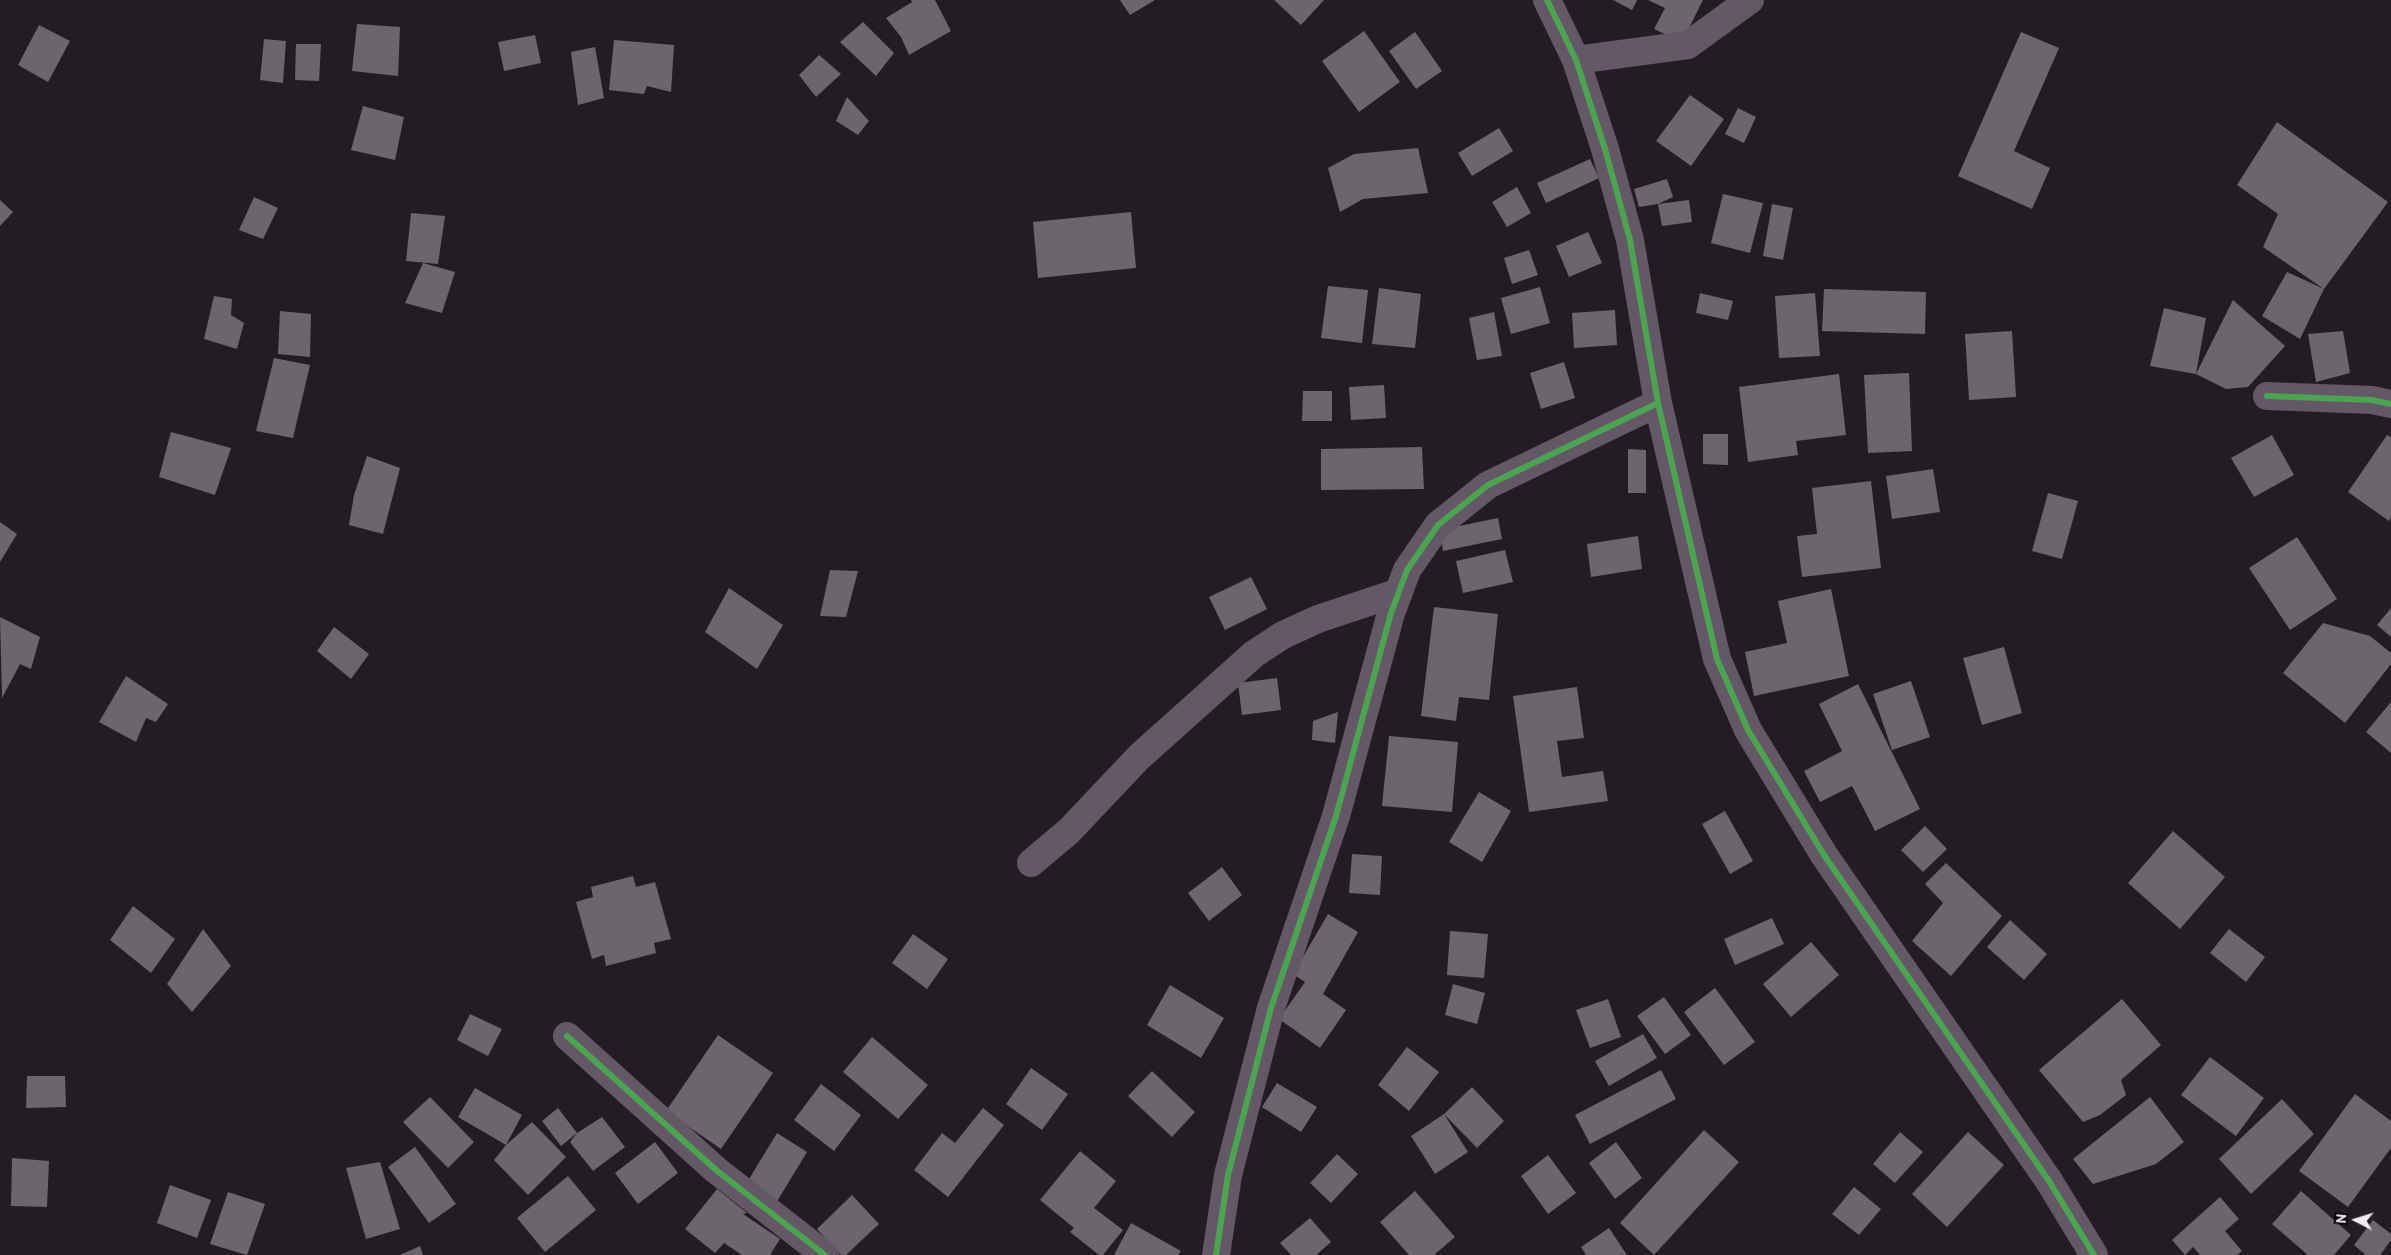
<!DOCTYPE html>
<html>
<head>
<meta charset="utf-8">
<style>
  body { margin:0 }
  #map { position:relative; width:2391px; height:1255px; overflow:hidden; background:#221d23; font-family:"PT Sans",sans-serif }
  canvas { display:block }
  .north { position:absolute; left:2331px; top:1195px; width:50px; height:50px; -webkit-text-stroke:4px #0b070b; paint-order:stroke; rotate:275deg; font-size:14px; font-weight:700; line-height:20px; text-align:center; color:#f4ecf5 }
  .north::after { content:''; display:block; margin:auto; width:18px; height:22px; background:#f4ecf5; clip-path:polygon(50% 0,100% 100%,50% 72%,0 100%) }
</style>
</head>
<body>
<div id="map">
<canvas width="2391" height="1255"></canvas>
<div class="north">N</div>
</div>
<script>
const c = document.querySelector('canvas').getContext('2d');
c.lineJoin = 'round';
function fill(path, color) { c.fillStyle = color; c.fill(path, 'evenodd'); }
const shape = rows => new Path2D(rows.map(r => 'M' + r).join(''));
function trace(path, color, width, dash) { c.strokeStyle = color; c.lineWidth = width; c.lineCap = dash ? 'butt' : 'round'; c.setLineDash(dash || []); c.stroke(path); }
const building = shape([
  [911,0,935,0,951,31,909,55,901,37,886,18,912,2],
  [1120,0,1155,0,1130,15],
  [1274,0,1324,0,1301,25],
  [1613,0,1637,0,1632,10],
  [1648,0,1703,0,1682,42,1654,29,1665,8],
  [863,22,894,53,876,76,840,42],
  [357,24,400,27,398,76,352,71],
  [39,25,70,41,48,82,18,65],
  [1364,31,1400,82,1359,112,1322,61],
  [1415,32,1442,71,1416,89,1389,51],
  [2021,32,2059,48,2014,151,2050,168,2032,209,1958,176],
  [535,35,541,63,504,71,498,42],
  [264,39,286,41,283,83,260,80],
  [614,40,674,45,671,92,647,86,644,94,609,90],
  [296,44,321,44,319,81,295,80],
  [595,47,604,98,578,105,571,52],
  [819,55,841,74,816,97,799,75],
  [1690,95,1724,119,1691,166,1656,141],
  [847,97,869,121,858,135,836,121],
  [363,106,404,117,395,160,351,150],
  [1738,108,1756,117,1744,143,1725,134],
  [2277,122,2388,202,2324,289,2263,247,2278,214,2237,185],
  [1499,128,1513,151,1472,176,1458,153],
  [1418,148,1428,193,1363,199,1340,212,1328,168,1354,154],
  [1590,159,1599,178,1546,203,1537,183],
  [1667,179,1673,197,1658,204,1639,207,1634,189],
  [1517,187,1531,213,1507,227,1492,202],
  [1723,194,1763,203,1750,253,1711,243],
  [254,197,278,208,263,239,239,230],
  [0,200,13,212,0,226],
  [1689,200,1692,222,1662,226,1658,204],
  [1772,204,1793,208,1783,260,1763,256],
  [1131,212,1136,268,1038,278,1033,222],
  [411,213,445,216,438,264,406,261],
  [1588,232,1602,263,1569,277,1556,246],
  [1529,250,1538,275,1512,284,1504,258],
  [423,263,455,272,442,313,405,303],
  [2287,272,2324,289,2300,339,2262,316],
  [1328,286,1368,290,1362,343,1321,338],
  [1540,287,1550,323,1511,334,1501,298],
  [1379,288,1421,294,1415,348,1372,344],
  [1824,289,1926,292,1925,334,1822,331],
  [1700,293,1733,301,1728,320,1696,313],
  [1815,293,1820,356,1779,358,1775,296],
  [214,296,232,299,231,315,244,323,237,349,204,339],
  [2233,300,2285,346,2248,387,2226,389,2196,374,2150,366,2164,308,2206,318,2196,374],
  [1615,310,1617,345,1574,348,1572,313],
  [280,311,311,314,310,357,278,354],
  [1494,312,1502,356,1477,360,1469,318],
  [2012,331,2016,397,1969,400,1965,334],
  [2343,331,2350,373,2316,382,2308,334],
  [274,358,310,365,293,438,256,431],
  [1564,362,1575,398,1541,409,1530,373],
  [1909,373,1912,451,1868,453,1864,375],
  [1839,374,1846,435,1796,441,1798,455,1748,462,1739,387],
  [1384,385,1386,418,1351,420,1349,387],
  [1303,391,1332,391,1332,421,1302,421],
  [171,432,231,448,215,495,159,477],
  [1703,434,1728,434,1728,465,1703,464],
  [2272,435,2294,475,2254,497,2231,458],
  [2387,435,2391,437,2391,517,2389,521,2348,492],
  [1422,447,1424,489,1321,490,1321,449],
  [1628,449,1646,450,1646,493,1628,493],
  [367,456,400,468,383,534,349,525,354,495],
  [1933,469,1940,512,1892,519,1886,476],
  [1871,481,1881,568,1802,577,1797,536,1817,534,1812,488],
  [2048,493,2078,501,2062,559,2032,551],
  [1498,518,1502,539,1443,551,1440,530],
  [0,522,17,534,0,562],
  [1638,536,1642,569,1591,577,1587,544],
  [2297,537,2337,599,2290,630,2249,568],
  [1505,550,1513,582,1463,593,1456,561],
  [830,570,858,571,846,617,820,616],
  [1251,577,1267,609,1225,630,1209,597],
  [729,588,783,625,757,669,705,632],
  [1831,589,1849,676,1754,696,1745,652,1787,643,1778,601],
  [1434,607,1498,614,1489,700,1459,697,1456,721,1421,716],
  [2391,608,2391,637,2377,625],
  [0,617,40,637,31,669,20,664,2,698],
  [2323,623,2370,636,2391,653,2391,664,2345,723,2283,673],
  [334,627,369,654,351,679,317,651],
  [2004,647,2022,713,1982,725,1963,658],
  [126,676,168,704,156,722,146,718,136,742,99,722],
  [1277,678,1281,710,1242,715,1238,683],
  [1911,681,1930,737,1892,750,1873,694],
  [1858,684,1920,809,1875,831,1852,786,1820,802,1804,771,1842,751,1819,704],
  [1577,687,1584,738,1557,741,1562,777,1603,771,1608,801,1529,812,1513,696],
  [2391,702,2391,753,2366,732],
  [1338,712,1335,743,1312,740,1313,721],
  [1389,736,1458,742,1452,812,1382,806],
  [1479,792,1511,811,1482,862,1449,842],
  [1725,811,1753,861,1730,874,1702,824],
  [1925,826,1947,849,1923,872,1901,850],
  [2173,831,2225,877,2180,929,2128,883],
  [1352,854,1382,856,1380,895,1349,893],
  [1946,863,2002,916,1951,976,1912,941,1943,903,1925,884],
  [1222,867,1242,895,1209,921,1188,893],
  [633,876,636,887,655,882,671,939,654,943,656,953,606,966,604,955,592,959,576,902,593,897,591,887],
  [133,906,175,939,151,973,110,940],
  [1328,914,1358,932,1323,994,1346,1010,1320,1048,1279,1019,1305,982,1293,974],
  [1772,918,1784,944,1735,965,1724,939],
  [2010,920,2047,954,2024,980,1987,947],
  [203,929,231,966,192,1012,167,984],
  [2229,929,2265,957,2246,982,2210,953],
  [1450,931,1488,934,1484,978,1447,975],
  [913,934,948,959,927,989,892,963],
  [1811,942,1839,975,1791,1017,1763,984],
  [1453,984,1485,993,1477,1024,1445,1015],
  [1170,985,1224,1018,1201,1058,1147,1025],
  [1715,988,1755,1042,1724,1065,1684,1012],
  [1664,997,1691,1035,1665,1054,1637,1016],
  [1608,999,1621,1037,1590,1048,1576,1010],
  [2122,999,2161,1045,2121,1080,2126,1095,2100,1115,2083,1122,2039,1070],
  [470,1014,502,1029,488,1056,457,1040],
  [1643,1034,1657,1058,1609,1086,1595,1061],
  [718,1035,773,1073,721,1149,666,1111],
  [872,1037,928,1085,898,1119,843,1072],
  [1407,1047,1439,1072,1409,1111,1378,1085],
  [2210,1057,2264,1098,2236,1136,2181,1095],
  [1031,1068,1068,1094,1042,1130,1006,1104],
  [1661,1070,1676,1099,1590,1144,1575,1115],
  [1152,1071,1195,1112,1172,1137,1128,1096],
  [27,1076,65,1076,66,1107,26,1108],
  [1277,1083,1317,1107,1301,1132,1262,1107],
  [821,1084,861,1115,834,1151,794,1120],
  [1472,1087,1504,1121,1477,1148,1444,1114],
  [475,1088,522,1115,506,1145,458,1117],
  [2355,1094,2391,1121,2391,1148,2348,1207,2299,1171],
  [430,1097,474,1142,448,1168,403,1122],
  [2150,1097,2184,1142,2156,1164,2093,1184,2073,1159],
  [2282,1099,2314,1134,2251,1194,2219,1159],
  [558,1108,577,1133,561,1146,542,1121],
  [983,1108,1004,1125,948,1197,914,1170,942,1133,955,1143],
  [1444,1114,1468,1152,1435,1174,1411,1136],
  [602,1117,625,1147,593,1171,570,1142,577,1133],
  [532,1122,566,1157,528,1195,494,1160,506,1145],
  [1704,1130,1739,1162,1654,1255,1620,1223],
  [1900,1132,1923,1152,1895,1183,1873,1164],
  [1968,1132,2004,1165,1947,1227,1912,1194],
  [777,1133,807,1152,776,1203,746,1184],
  [655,1142,678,1173,638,1204,615,1173],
  [1616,1142,1642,1178,1615,1199,1589,1163],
  [415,1147,456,1204,429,1223,388,1167],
  [1080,1151,1116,1181,1094,1208,1123,1230,1103,1255,1099,1255,1070,1232,1074,1228,1040,1200],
  [1337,1154,1358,1174,1331,1203,1310,1183],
  [1548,1155,1576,1193,1548,1214,1521,1176],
  [12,1158,49,1161,47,1207,11,1206],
  [380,1162,400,1229,366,1239,346,1168],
  [568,1176,596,1210,545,1252,517,1218],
  [170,1185,211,1200,197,1238,157,1223],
  [1854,1187,1881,1209,1859,1235,1832,1214],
  [717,1189,747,1213,743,1214,780,1239,770,1255,742,1255,724,1243,715,1253,685,1229],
  [1415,1191,1455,1237,1434,1255,1409,1255,1380,1222],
  [2301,1191,2351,1235,2334,1255,2308,1255,2272,1224],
  [228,1192,265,1204,247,1255,210,1244],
  [852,1195,879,1224,846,1255,841,1255,817,1229],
  [2220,1197,2239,1219,2225,1231,2242,1251,2237,1255,2200,1255,2193,1247,2185,1255,2172,1240],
  [1310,1218,1331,1242,1316,1255,1291,1255,1280,1243],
  [2373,1220,2391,1234,2391,1240,2380,1255,2366,1255,2354,1245],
  [1131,1223,1181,1251,1178,1255,1114,1255],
  [1609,1228,1627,1255,1586,1255,1581,1247],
  [420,1246,423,1255,400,1255]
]);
const minor = shape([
  [1750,0,1688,45,1576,60,1605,149,1630,240,1658,403,1717,659,1748,730,1824,855,2049,1181,2094,1255],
  [2267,396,2372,400,2391,404],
  [1031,863,1069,831,1139,757,1254,654,1283,635,1318,619,1399,592],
  [567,1036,716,1170,825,1255],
  [1216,1255,1228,1175,1271,1008,1336,816,1391,613,1407,570,1438,525,1488,485,1658,403]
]);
const tertiary = shape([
  [1547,0,1576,60]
]);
const cycleway = shape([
  [1547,0,1576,60,1605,149,1630,240,1658,403,1717,659,1748,730,1824,855,2049,1181,2094,1255],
  [2267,396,2372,400,2391,404],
  [567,1036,716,1170,825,1255],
  [1216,1255,1228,1175,1271,1008,1336,816,1391,613,1407,570,1438,525,1488,485,1658,403]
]);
fill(building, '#6b666c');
trace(minor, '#645866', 28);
trace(tertiary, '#645866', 28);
trace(cycleway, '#4ca352', 6);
</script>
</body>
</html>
